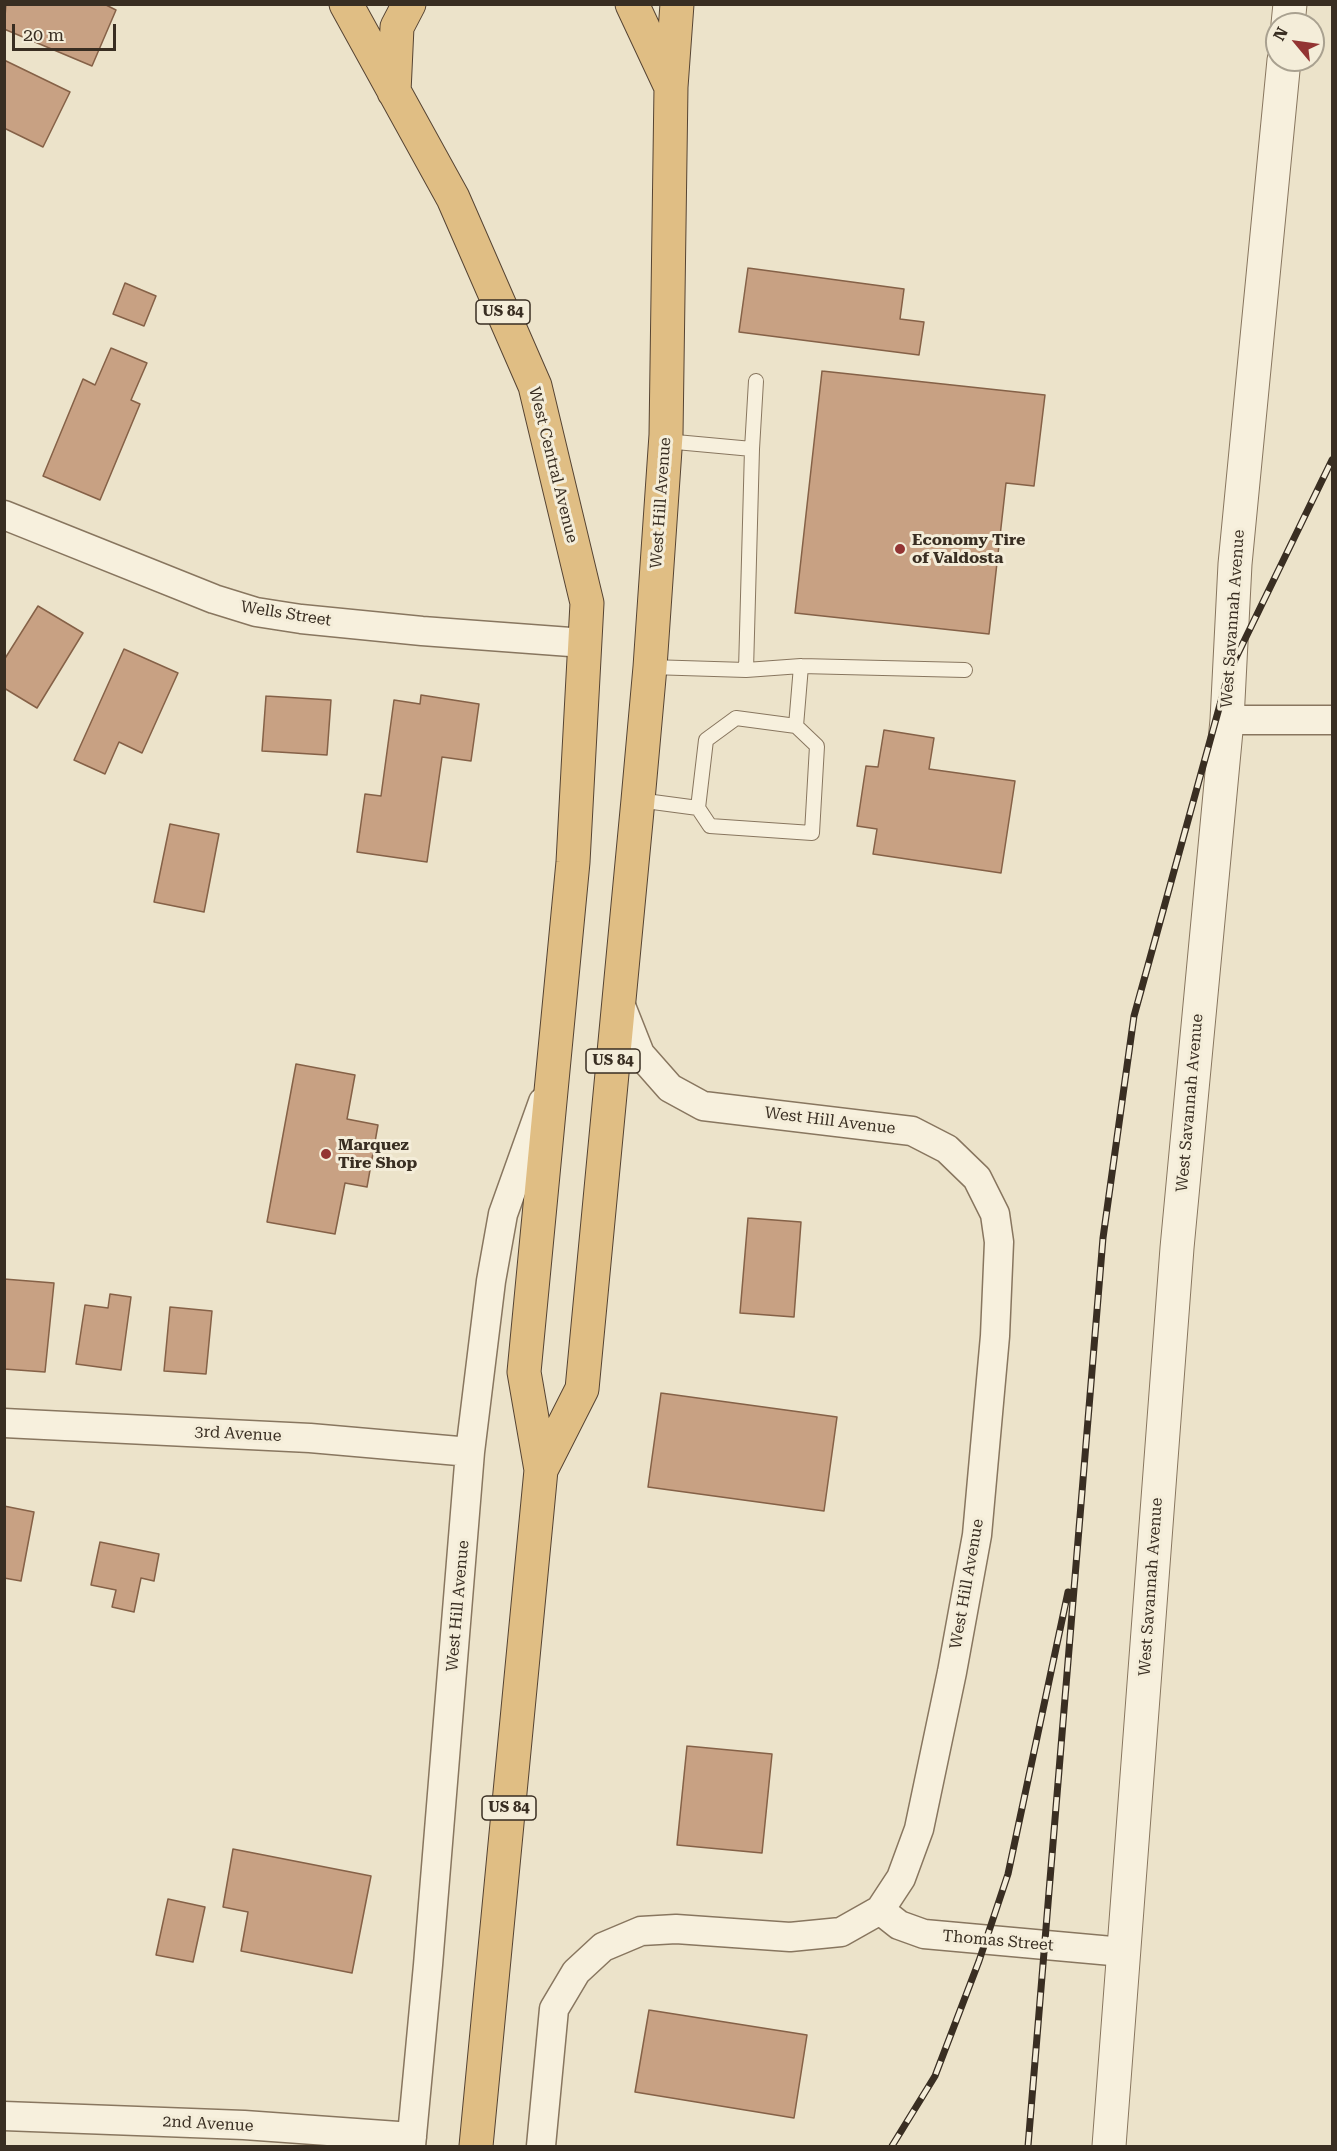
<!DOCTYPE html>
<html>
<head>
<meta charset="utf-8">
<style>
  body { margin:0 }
  #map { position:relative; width:1337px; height:2151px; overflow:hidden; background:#ece3ca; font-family:"Roboto Serif",serif }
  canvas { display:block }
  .frame { position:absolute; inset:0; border:6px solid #392e22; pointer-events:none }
  .north { position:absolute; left:1265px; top:12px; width:60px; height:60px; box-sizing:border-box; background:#f4edd9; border:2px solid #a9a190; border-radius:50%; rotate:299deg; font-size:16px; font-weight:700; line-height:24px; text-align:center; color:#392e22 }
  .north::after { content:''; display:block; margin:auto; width:21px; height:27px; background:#933433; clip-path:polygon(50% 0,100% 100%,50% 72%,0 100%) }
  .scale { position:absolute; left:12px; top:24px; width:104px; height:27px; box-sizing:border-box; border:3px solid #392e22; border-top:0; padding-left:8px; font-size:18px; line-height:21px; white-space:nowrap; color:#392e22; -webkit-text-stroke:4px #f4edd9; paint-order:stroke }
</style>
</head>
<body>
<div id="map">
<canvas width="1337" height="2151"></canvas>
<div class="frame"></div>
<div class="north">N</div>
<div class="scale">20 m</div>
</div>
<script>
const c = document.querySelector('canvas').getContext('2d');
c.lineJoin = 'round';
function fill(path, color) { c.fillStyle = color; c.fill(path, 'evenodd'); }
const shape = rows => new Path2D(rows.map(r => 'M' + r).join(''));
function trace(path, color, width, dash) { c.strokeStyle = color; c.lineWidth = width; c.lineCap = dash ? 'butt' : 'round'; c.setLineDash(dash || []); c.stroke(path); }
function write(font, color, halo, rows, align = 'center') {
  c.font = font + ' "Roboto Serif",serif'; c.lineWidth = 6; c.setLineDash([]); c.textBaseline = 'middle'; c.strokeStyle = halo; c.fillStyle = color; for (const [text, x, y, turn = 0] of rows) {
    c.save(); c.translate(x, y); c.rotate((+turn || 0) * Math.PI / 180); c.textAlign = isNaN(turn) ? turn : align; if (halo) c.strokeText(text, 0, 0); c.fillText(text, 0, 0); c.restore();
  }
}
const building = shape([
  [6,4,104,4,116,10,92,66,4,29,6,4],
  [4,60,70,92,43,147,4,128,4,60],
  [748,268,904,289,900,319,924,322,919,355,739,332,748,268],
  [125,283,156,296,144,326,113,314,125,283],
  [111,348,147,363,131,400,140,404,100,500,43,476,83,379,95,385,111,348],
  [822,371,1045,395,1034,486,1006,483,989,634,795,613,822,371],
  [38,606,83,633,37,708,4,688,4,660,38,606],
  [124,649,178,673,142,753,119,742,105,774,74,760,124,649],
  [421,695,479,704,471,761,442,757,427,862,357,852,365,794,381,796,394,700,420,704,421,695],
  [266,696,331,700,327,755,262,751,266,696],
  [884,730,934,738,929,769,1015,781,1001,873,873,854,877,829,857,826,866,766,878,767,884,730],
  [170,824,219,834,204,912,154,902,170,824],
  [296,1064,355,1075,347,1119,378,1125,367,1187,345,1183,335,1234,267,1222,296,1064],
  [748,1218,801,1222,794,1317,740,1313,748,1218],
  [4,1279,54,1283,45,1372,4,1369,4,1279],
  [110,1294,131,1297,121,1370,76,1364,85,1305,108,1308,110,1294],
  [170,1307,212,1311,206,1374,164,1371,170,1307],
  [661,1393,837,1417,824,1511,648,1487,661,1393],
  [4,1506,34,1512,21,1581,4,1578,4,1506],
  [100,1542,159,1554,154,1581,141,1578,134,1612,112,1607,116,1590,91,1585,100,1542],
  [687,1746,772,1754,762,1853,677,1845,687,1746],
  [233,1849,371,1876,352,1973,241,1951,248,1912,223,1907,233,1849],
  [168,1899,205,1907,193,1962,156,1955,168,1899],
  [649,2010,807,2035,794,2118,635,2092,649,2010]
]);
const service = shape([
  [665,441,752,449,746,670],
  [752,449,756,381],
  [650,667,746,670,801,666,965,670],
  [796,726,801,666],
  [638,800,698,808,706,740,736,718,796,726,817,746,812,833,710,826,698,808]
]);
const minor = shape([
  [4,515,214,599,256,612,301,619,422,631,584,643],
  [1227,720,1332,720],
  [4,1423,310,1438,470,1452],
  [880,1910,899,1925,924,1934,1123,1952],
  [4,2116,244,2125,412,2137],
  [411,2146,428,1965,470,1452,491,1281,503,1214,543,1102],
  [541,2146,554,2009,576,1972,603,1947,641,1931,676,1929,790,1937,841,1932,880,1910,901,1878,919,1829,952,1672,977,1535,995,1336,999,1242,995,1214,977,1178,947,1149,912,1131,703,1106,670,1088,640,1054,619,1001]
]);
const tertiary = shape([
  [1288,24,1290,4],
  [1109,2146,1177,1248,1227,720,1235,564,1284,60]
]);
const trunk = shape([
  [346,4,453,198,535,386,587,603,573,862,524,1372,541,1470,476,2146],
  [632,4,669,83],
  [394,92,397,27,409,4],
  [541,1470,582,1389,638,800,650,667,666,435,671,87,677,4]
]);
const rail = shape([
  [892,2146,935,2076,979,1961,1008,1874,1068,1592],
  [1028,2146,1103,1238,1134,1016,1229,672,1332,460]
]);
const markers = [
  [900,549,6,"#933433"],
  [326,1154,6,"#933433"]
];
const shields = [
  [503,312,54],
  [613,1061,54],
  [509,1808,54]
];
const shieldNames = [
  ["US 84",503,312],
  ["US 84",613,1061],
  ["US 84",509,1808]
];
const streetNames = [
  ["West Central Avenue",553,465,76],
  ["West Hill Avenue",661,503,-86],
  ["Wells Street",286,614,9],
  ["West Savannah Avenue",1233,619,-86],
  ["West Savannah Avenue",1190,1103,-85],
  ["West Hill Avenue",830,1121,7],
  ["3rd Avenue",238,1434,3],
  ["West Hill Avenue",967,1584,-80],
  ["West Savannah Avenue",1151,1587,-86],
  ["West Hill Avenue",458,1606,-85],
  ["Thomas Street",998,1941,5],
  ["2nd Avenue",208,2124,3]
];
const poiNames = [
  ["Economy Tire",912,540],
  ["of Valdosta",912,558],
  ["Marquez",338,1145],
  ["Tire Shop",338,1163]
];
fill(building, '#c8a183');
trace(building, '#856147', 1.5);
trace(service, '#88765f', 16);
trace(minor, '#88765f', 31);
trace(tertiary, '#88765f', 35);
trace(trunk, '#564433', 35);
trace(service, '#f7f0dd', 14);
trace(minor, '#f7f0dd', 28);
trace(tertiary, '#f7f0dd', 33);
trace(trunk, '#e0be84', 33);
trace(rail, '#392e22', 7);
trace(rail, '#f4edd9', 4.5, [14]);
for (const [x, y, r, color] of markers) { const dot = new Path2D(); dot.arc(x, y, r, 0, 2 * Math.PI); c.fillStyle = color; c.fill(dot); trace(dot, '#f4edd9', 2); }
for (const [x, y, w] of shields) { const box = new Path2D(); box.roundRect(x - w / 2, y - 12, w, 24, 4.5); c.fillStyle = '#f4edd9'; c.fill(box); trace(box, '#392e22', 1.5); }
write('bold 15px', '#392e22', null, shieldNames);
write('16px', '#392e22', '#f4edd9', streetNames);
write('bold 16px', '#392e22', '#f4edd9', poiNames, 'left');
</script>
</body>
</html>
